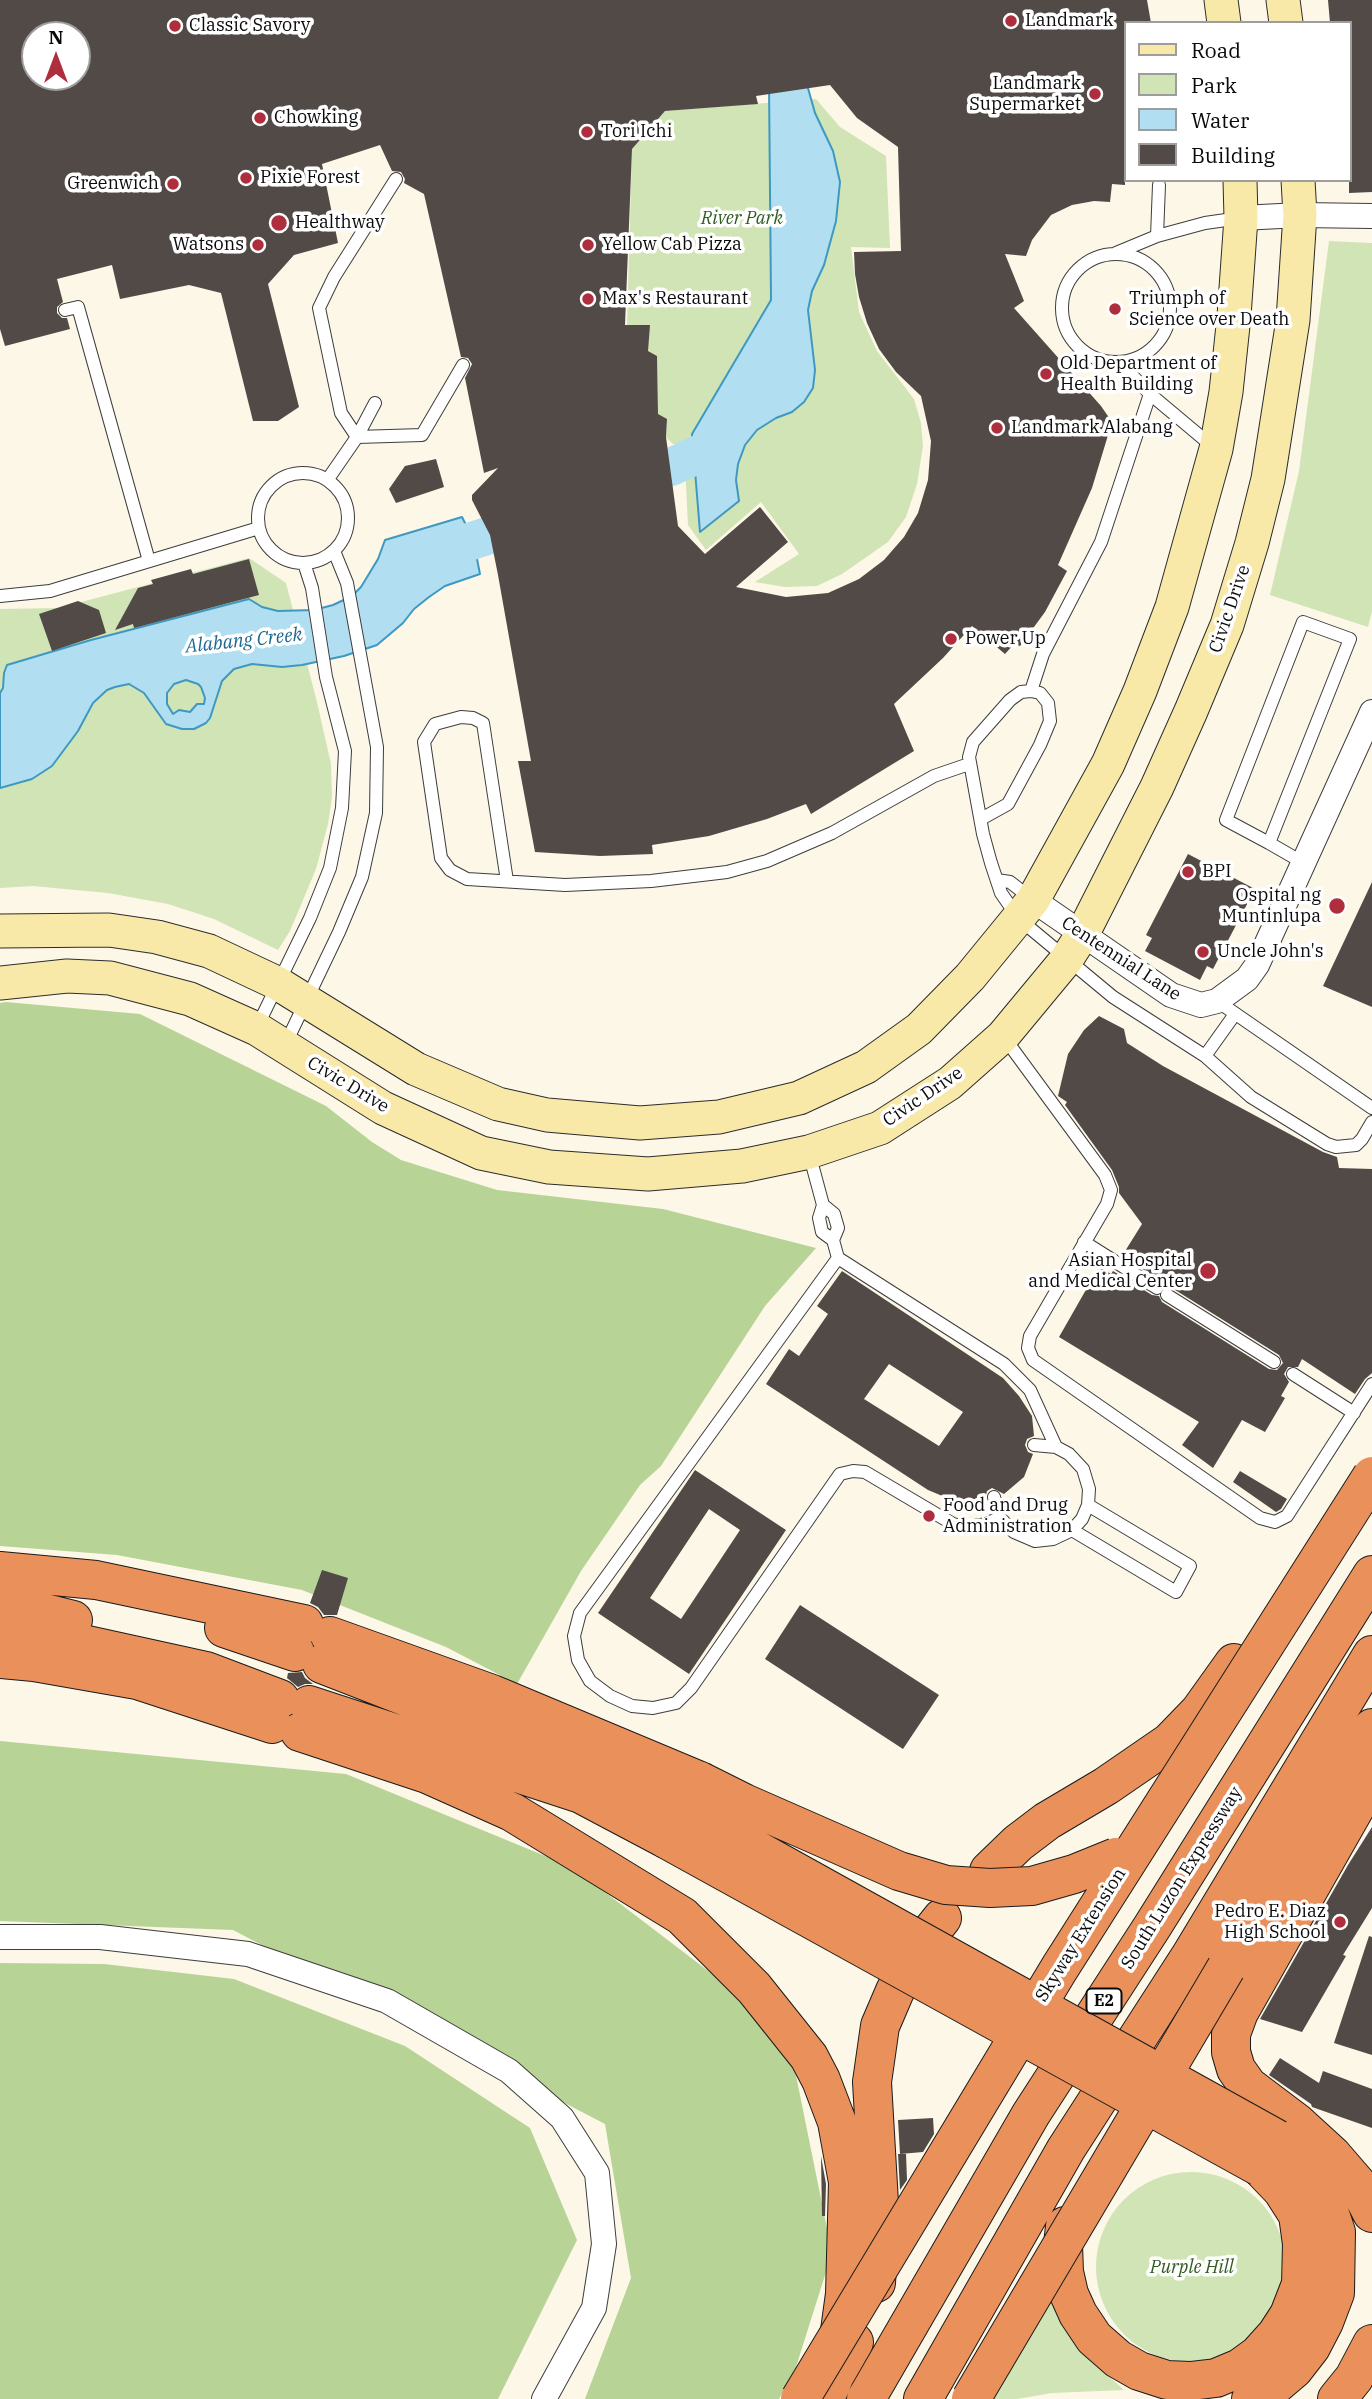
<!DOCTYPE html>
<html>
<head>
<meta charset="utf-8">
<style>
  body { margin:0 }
  #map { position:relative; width:1372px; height:2399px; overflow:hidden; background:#fdf7e8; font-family:"IBM Plex Serif",serif }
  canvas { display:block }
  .legend { position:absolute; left:1124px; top:21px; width:228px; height:161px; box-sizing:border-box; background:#fff; border:2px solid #9d9d9d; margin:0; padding:9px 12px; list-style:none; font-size:21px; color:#0a0a0a }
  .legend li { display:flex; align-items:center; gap:14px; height:35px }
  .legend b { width:35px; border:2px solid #9d9d9d }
  .north { position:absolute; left:21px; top:21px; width:70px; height:70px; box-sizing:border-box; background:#fff; border:2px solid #9d9d9d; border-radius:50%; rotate:0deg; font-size:19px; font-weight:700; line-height:28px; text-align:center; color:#0a0a0a }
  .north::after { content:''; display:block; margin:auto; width:24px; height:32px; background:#ae2e3e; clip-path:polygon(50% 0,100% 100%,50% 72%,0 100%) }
</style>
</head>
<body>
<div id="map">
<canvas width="1372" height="2399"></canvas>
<ul class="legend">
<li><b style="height:9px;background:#f9e9a8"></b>Road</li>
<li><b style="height:19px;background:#d1e4b5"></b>Park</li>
<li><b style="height:19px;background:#b1def0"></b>Water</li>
<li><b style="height:19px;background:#514a47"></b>Building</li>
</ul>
<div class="north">N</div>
</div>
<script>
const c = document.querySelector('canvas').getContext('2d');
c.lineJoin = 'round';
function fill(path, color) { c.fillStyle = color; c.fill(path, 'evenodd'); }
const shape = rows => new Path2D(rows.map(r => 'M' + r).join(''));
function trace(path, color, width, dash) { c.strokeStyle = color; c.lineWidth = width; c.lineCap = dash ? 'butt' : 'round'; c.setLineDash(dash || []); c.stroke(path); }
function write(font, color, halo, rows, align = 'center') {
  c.font = font + ' "IBM Plex Serif",serif'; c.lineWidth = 7; c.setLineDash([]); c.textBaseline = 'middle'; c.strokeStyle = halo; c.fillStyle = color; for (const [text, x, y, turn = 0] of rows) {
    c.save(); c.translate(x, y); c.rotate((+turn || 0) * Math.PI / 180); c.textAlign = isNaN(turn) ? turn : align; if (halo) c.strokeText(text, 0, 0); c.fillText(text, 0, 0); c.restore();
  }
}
const green = shape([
  [816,99,840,127,886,156,890,248,851,247,859,312,877,351,914,399,921,423,923,446,917,484,906,517,888,542,842,574,817,586,785,587,755,582,799,554,761,502,706,550,688,525,684,444,673,444,666,437,667,420,658,414,657,356,648,351,627,325,632,149,665,111],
  [1329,241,1372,243,1372,611,1368,627,1270,595,1299,471],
  [249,558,286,583,317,702,331,764,332,797,328,824,316,869,290,931,278,950,214,919,168,904,108,893,33,886,0,888,0,609,58,608],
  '1096 2267a95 95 0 1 1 190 0a95 95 0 1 1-190 0Z',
  [1047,2266,1090,2359,1124,2390,1052,2393,1017,2399,978,2399]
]);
const forest = shape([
  [6,1002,140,1014,326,1106,372,1142,401,1160,497,1190,663,1209,816,1248,765,1306,661,1466,640,1485,581,1571,517,1684,446,1647,302,1590,117,1555,0,1546,0,1003],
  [0,1741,346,1774,572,1867,787,2031,832,2253,796,2367,779,2399,585,2399,631,2278,605,2124,233,1930,0,1921],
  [0,1963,104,1964,234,1979,405,2046,530,2128,577,2240,498,2399,0,2399]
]);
const water = shape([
  [806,81,815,113,833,151,840,182,836,221,824,265,812,291,808,310,815,370,813,388,804,402,792,412,776,418,757,430,745,445,738,464,736,480,739,501,700,532,692,434,771,300,769,85,806,81],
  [462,517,466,525,470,524,480,574,445,586,429,597,414,609,403,623,377,645,344,656,302,665,282,667,252,664,234,669,222,681,210,718,206,723,194,729,182,729,166,724,144,693,129,684,115,687,107,690,93,703,78,731,52,766,32,779,0,788,0,693,3,688,4,673,7,665,91,640,249,599,262,607,278,611,314,610,333,605,352,596,361,587,378,559,385,540,462,517],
  [186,680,198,684,201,687,205,698,204,704,197,704,190,712,179,710,173,714,167,704,167,693,174,684,186,680]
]);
const river = shape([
  [671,467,716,446,731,422],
  [423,557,490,535]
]);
const building = shape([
  [0,0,1147,0,1151,23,1125,23,1125,185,1112,184,1110,202,1094,201,1072,205,1051,215,1032,240,1026,256,1005,254,1024,301,1014,308,1101,406,1112,422,1092,488,1058,565,1067,571,1045,612,1020,646,1014,644,1005,654,972,626,943,658,894,704,914,751,811,814,806,804,767,819,709,836,652,845,653,854,600,856,535,852,518,761,531,761,498,575,490,535,472,500,472,495,498,468,484,473,465,378,472,364,468,358,461,357,424,194,404,183,405,179,401,172,392,171,380,145,322,164,338,243,294,255,268,284,299,407,278,421,253,421,221,293,189,285,120,299,112,265,57,279,63,302,57,307,57,313,62,318,67,318,70,329,5,346,0,329],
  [35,35,77,35,77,77,35,77],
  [830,85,857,118,898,147,901,251,854,252,855,274,859,297,867,323,879,349,896,372,921,396,931,441,928,480,918,513,904,537,884,560,859,579,828,593,786,597,736,587,788,542,760,507,705,554,678,526,666,437,667,419,658,414,657,356,648,351,650,325,625,325,632,149,665,111,758,104,756,96],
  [1328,0,1372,0,1372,192,1349,193,1349,23,1330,23],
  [436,459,444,487,396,503,389,489,405,466],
  [249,559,259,595,134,628,133,624,115,630,138,588,153,584,151,580,191,569,193,574],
  [78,601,99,610,106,633,52,651,39,614],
  [1188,854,1255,889,1213,969,1207,966,1200,980,1145,951,1152,938,1146,935],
  [1372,882,1372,1007,1323,986],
  [1099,1016,1124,1029,1127,1043,1163,1066,1323,1152,1337,1157,1339,1168,1372,1169,1372,1373,1365,1379,1355,1394,1302,1359,1298,1367,1288,1367,1284,1374,1289,1382,1281,1396,1285,1398,1265,1432,1242,1420,1213,1468,1182,1445,1199,1422,1059,1337,1099,1267,1111,1274,1113,1271,1152,1295,1159,1296,1162,1302,1269,1369,1277,1370,1283,1363,1279,1355,1172,1288,1165,1287,1162,1281,1122,1256,1142,1224,1119,1193,1119,1187,1112,1170,1065,1105,1067,1102,1058,1096,1068,1054,1084,1030],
  [842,1271,1003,1378,1019,1396,1032,1416,1034,1436,1027,1439,1025,1445,1028,1452,1033,1454,1024,1477,1004,1494,992,1488,987,1491,985,1499,952,1500,928,1490,766,1384,789,1349,799,1356,828,1314,817,1306],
  [889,1364,963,1412,939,1446,864,1399],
  [695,1470,786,1530,689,1674,598,1613],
  [709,1509,740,1530,681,1619,650,1598],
  [1240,1471,1287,1499,1281,1509,1276,1512,1233,1482],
  [322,1570,348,1578,337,1615,324,1615,318,1607,310,1603],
  [800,1605,939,1695,903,1749,765,1659],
  [302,1672,305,1678,313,1684,305,1684,298,1687,287,1678,288,1673],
  [1372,1827,1372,1908,1343,1955,1346,1956,1302,2032,1260,2019,1348,1865],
  [1369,1936,1372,1937,1372,2055,1334,2043],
  [1280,2058,1319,2083,1323,2071,1372,2089,1372,2128,1312,2107,1311,2104,1269,2075],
  [933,2118,934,2134,923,2152,900,2154,898,2120],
  [898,2154,906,2154,907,2180,900,2190],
  [821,2156,826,2184,825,2216,822,2216]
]);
const service = shape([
  [396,179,334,277,319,308,341,413,357,437,422,435,463,365],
  [1157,236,1159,185],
  [1116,253,1157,236,1205,223,1240,218],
  '1062 308a54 54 0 1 1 108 0a54 54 0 1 1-108 0Z',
  [65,310,78,307,149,561],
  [1119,362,1150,394,1212,446],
  '258 518a45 45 0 1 1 90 0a45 45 0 1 1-90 0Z',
  [328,479,357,437,375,403],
  [0,596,50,591,259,528],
  [1031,691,1043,654,1101,542,1150,394],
  [981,819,1008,804,1040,745,1050,721,1048,703,1040,693,1031,691,1021,692,1010,700,973,742,969,757,983,834,991,863,1001,893,1019,919,1113,997,1205,1056,1251,1097,1327,1144,1336,1147,1356,1145,1362,1139,1372,1122],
  [1269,843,1350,639,1303,622,1226,820,1269,843,1302,862],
  [997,880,1010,882,1033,900],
  [507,881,483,723,473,718,461,717,435,724,424,742,441,858,450,870,467,879,565,885,651,881,727,872,767,861,832,833,934,776,969,764],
  [1217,1001,1372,1108],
  [257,1027,310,918,330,868,342,808,345,751,326,677,312,588,304,563],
  [1003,1036,1105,1175,1111,1190,1107,1204,1030,1336,1028,1348,1033,1360,1260,1518,1275,1522,1287,1516,1372,1384],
  [285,1045,339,932,362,877,376,813,377,747,347,583,334,551],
  [1205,1056,1235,1014],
  [809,1153,823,1205,834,1214,838,1228,833,1240,838,1258,1004,1364,1030,1390,1056,1447],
  [823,1205,819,1218,822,1232,833,1240],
  [1084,1242,1157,1288],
  [838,1258,580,1613,574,1636,578,1660,590,1681,610,1696,632,1706,653,1708,676,1703,691,1688,840,1474,853,1471,865,1472,953,1524,966,1527,982,1525,1000,1518],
  [1167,1295,1274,1362],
  [1293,1374,1354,1413],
  [994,1497,1000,1518,1014,1532,1035,1541,1053,1539,1072,1530,1082,1519,1088,1505,1089,1489,1083,1469,1069,1454,1056,1447,1034,1445],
  [1072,1530,1176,1592,1190,1566,1088,1505]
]);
const minor = shape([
  [1241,218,1300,215,1372,216],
  [1033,900,1171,995,1201,1005,1217,1001,1247,979,1257,965,1372,712],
  [0,1937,100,1937,248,1954,387,2001,509,2071,562,2118,597,2173,604,2244,594,2308,544,2399]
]);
const secondary = shape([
  [1221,0,1224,23],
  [1283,0,1286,23],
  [0,931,109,930,157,937,209,951,277,983,416,1069,498,1104,547,1115,640,1123,719,1117,799,1098,866,1067,919,1029,970,977,1033,900,1108,764,1140,691,1172,607,1216,449,1226,392,1234,316,1241,218,1240,180],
  [0,983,67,976,110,978,190,999,257,1029,383,1108,481,1153,549,1167,648,1174,742,1166,809,1152,880,1128,950,1083,1003,1036,1066,960,1082,935,1157,787,1191,711,1227,625,1252,543,1268,479,1293,320,1300,215,1298,180]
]);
const motorway = shape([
  [0,1571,96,1580,304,1624],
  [0,1602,73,1620],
  [224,1628,295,1652],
  [0,1631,83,1644,206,1671,280,1699],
  [330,1636,492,1694,700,1781],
  [0,1659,34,1662,137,1680,272,1724],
  [322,1664,587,1767,683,1809],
  [309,1705,581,1794,666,1839],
  [300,1732,427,1774,512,1812,682,1916,754,1988,809,2057,821,2080,837,2122,848,2182,845,2294,839,2338],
  [1372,1778,1239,2012,1231,2034,1231,2052,1236,2069,1248,2086,1297,2123,1332,2155,1357,2184,1372,2213],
  [989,1871,1018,1843,1047,1821,1106,1786,1170,1742,1199,1712,1234,1663],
  [1226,1968,1372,1728],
  [1065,2226,1063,2245,1064,2272,1069,2294,1078,2314,1094,2338,1118,2359,1139,2371,1167,2380,1190,2381,1216,2378,1240,2368,1258,2355,1276,2335,1289,2315,1301,2284,1302,2244,1298,2215,1282,2190,1260,2167],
  [876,2283,880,2220,872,2082,880,2026,895,1991,915,1952,942,1918],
  [825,2399,835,2375,854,2342],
  [866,2399,1031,2114,1152,1927,1372,1575],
  [923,2399,1066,2149,1191,1955,1372,1655],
  [1251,2399,1274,2386,1294,2369,1311,2347,1324,2322,1335,2293,1336,2232,1327,2205,1312,2178,1296,2157,1277,2139],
  [1337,2399,1354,2378,1372,2344]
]);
const motorwayBridge = shape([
  [700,1781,744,1803,899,1871,946,1885,990,1888,1032,1886,1074,1874,1116,1857],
  [683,1809,1277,2139],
  [666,1839,1260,2167],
  [800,2399,1059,1969,1372,1476],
  [971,2399,1226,1968]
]);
const markers = [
  [1011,21,7,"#ae2e3e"],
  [175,26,7,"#ae2e3e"],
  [1095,94,7,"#ae2e3e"],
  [260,118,7,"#ae2e3e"],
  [587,132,7,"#ae2e3e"],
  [246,178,7,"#ae2e3e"],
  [173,184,7,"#ae2e3e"],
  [279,223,9,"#ae2e3e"],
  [258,245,7,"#ae2e3e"],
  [588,245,7,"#ae2e3e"],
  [588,299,7,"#ae2e3e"],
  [1115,309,7,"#ae2e3e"],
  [1046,374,7,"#ae2e3e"],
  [997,428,7,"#ae2e3e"],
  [951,639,7,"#ae2e3e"],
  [1188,872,7,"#ae2e3e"],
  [1337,906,9,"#ae2e3e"],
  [1203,952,7,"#ae2e3e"],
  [1208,1271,9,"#ae2e3e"],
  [929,1516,7,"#ae2e3e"],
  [1340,1922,7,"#ae2e3e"]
];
const shields = [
  [1104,2001,35]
];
const shieldNames = [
  ["E2",1104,2001]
];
const poiNames = [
  ["Landmark",1025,21],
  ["Classic Savory",189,26],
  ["Landmark",1081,84,"right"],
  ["Supermarket",1081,105,"right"],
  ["Chowking",274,118],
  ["Tori Ichi",601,132],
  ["Pixie Forest",260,178],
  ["Greenwich",159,184,"right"],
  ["Healthway",295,223],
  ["Watsons",244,245,"right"],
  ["Yellow Cab Pizza",602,245],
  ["Max's Restaurant",602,299],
  ["Triumph of",1129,299],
  ["Science over Death",1129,320],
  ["Old Department of",1060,364],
  ["Health Building",1060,385],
  ["Landmark Alabang",1011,428],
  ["Power Up",965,639],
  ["BPI",1202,872],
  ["Ospital ng",1321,896,"right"],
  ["Muntinlupa",1321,917,"right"],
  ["Uncle John's",1217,952],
  ["Asian Hospital",1192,1261,"right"],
  ["and Medical Center",1192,1282,"right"],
  ["Food and Drug",943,1506],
  ["Administration",943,1527],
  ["Pedro E. Diaz",1326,1912,"right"],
  ["High School",1326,1933,"right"]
];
const parkNames = [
  ["River Park",742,219],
  ["Purple Hill",1192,2268]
];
const streetNames = [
  ["Civic Drive",1230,609,-71],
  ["Centennial Lane",1121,959,33],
  ["Civic Drive",348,1085,31],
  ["Civic Drive",923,1097,-34],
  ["South Luzon Expressway",1182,1878,-58],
  ["Skyway Extension",1081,1935,-58]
];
const waterNames = [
  ["Alabang Creek",244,641,-6]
];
fill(green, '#d1e4b5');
fill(forest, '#b7d396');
fill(water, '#b1def0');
trace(water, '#3e98c2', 2);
trace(river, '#b1def0', 38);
fill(building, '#514a47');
trace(service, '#3d3d3d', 14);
trace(minor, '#3d3d3d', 26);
trace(secondary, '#2c2c2c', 35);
trace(motorway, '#1b1b1b', 40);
trace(service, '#fff', 12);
trace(minor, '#fff', 24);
trace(secondary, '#f9e9a8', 33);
trace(motorway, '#e9905b', 38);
trace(motorwayBridge, '#1b1b1b', 40, []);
trace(motorwayBridge, '#e9905b', 38);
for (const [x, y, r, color] of markers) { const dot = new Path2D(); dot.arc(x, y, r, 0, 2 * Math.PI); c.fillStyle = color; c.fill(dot); trace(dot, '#fff', 2.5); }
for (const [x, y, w] of shields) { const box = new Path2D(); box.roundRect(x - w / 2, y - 12.5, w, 25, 5); c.fillStyle = '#fff'; c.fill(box); trace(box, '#0a0a0a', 2); }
write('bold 16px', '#0a0a0a', null, shieldNames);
write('18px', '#0a0a0a', '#fff', poiNames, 'left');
write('italic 18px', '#315b20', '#fff', parkNames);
write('18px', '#0a0a0a', '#fff', streetNames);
write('italic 19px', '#1e6890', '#fff', waterNames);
</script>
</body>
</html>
